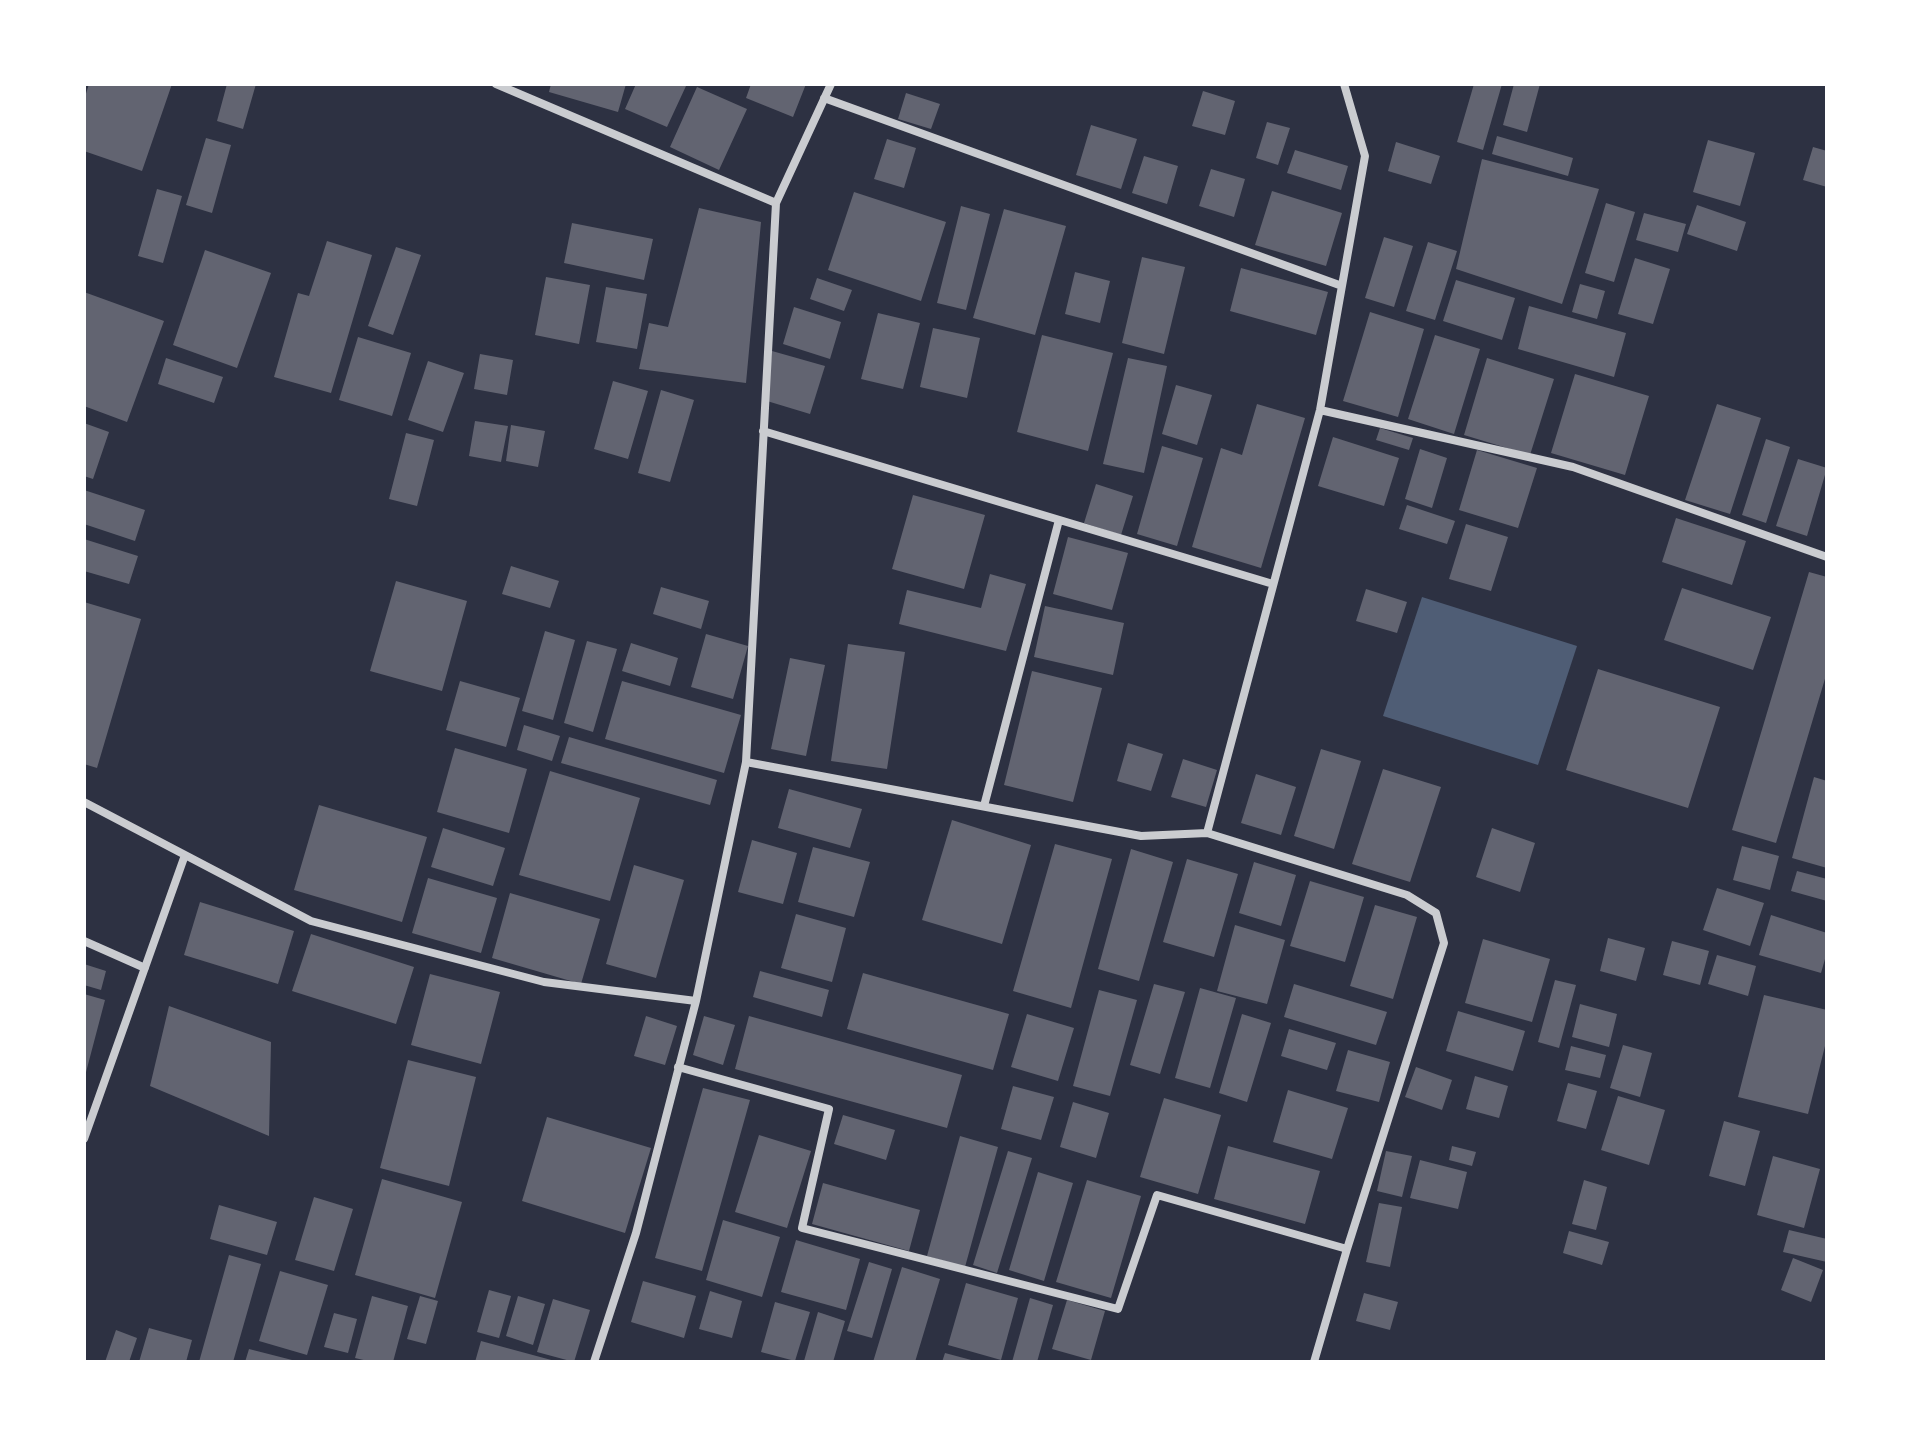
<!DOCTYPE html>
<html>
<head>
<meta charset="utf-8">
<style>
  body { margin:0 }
  #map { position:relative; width:1911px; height:1446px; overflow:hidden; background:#2d3142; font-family:"PT Sans",sans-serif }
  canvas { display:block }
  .frame { position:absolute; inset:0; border:86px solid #fff; pointer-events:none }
</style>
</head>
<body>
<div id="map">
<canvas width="1911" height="1446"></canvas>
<div class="frame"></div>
</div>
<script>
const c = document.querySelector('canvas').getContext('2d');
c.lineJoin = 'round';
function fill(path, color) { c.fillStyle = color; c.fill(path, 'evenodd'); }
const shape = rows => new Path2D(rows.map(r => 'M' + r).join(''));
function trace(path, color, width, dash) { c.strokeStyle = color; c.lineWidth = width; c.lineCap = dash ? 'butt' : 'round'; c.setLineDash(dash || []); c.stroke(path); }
const water = shape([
  [1422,597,1577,646,1538,765,1383,716]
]);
const building = shape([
  [89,84,172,84,142,171,84,151,84,100],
  [227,84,256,84,243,129,217,121],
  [551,84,626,84,618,112,549,92],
  [636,84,686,86,667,127,625,109],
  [751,84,806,84,793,117,746,98],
  [1474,84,1502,84,1483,150,1457,142],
  [1514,84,1540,84,1527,132,1503,125],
  [697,87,747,109,719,170,670,147],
  [1203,91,1235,101,1225,135,1192,126],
  [906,93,940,104,931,129,898,119],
  [1267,122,1290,128,1278,165,1256,158],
  [1091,125,1137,139,1121,189,1076,175],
  [1497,136,1573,158,1568,176,1492,154],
  [206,138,231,145,212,213,186,205],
  [887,139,916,148,904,188,874,179],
  [1708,140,1755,153,1740,206,1693,192],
  [1396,142,1440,156,1431,184,1388,171],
  [1813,147,1827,151,1827,187,1803,180],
  [1295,150,1348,166,1341,190,1287,173],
  [1144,156,1178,166,1167,204,1132,193],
  [1482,159,1599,189,1562,304,1456,269],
  [1211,169,1245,179,1234,217,1199,206],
  [157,189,182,196,163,263,138,256],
  [1272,191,1342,213,1326,266,1255,245],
  [854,192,946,222,921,301,828,270],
  [1606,203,1635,212,1614,282,1585,273],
  [1697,205,1746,222,1737,251,1687,234],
  [961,206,990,214,966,310,937,303],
  [699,208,761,222,746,383,639,369,649,323,668,327],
  [1004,209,1066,226,1035,335,973,318],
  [1644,213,1686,224,1678,252,1636,240],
  [572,223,653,239,644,280,564,263],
  [1384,237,1413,246,1394,307,1365,298],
  [327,241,372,255,331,393,274,377,298,293,309,296],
  [1428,242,1457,251,1435,320,1406,311],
  [396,247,421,255,393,335,368,326],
  [205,250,271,273,237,368,173,345],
  [1142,257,1185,267,1164,354,1122,343],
  [1635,258,1670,269,1653,324,1618,314],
  [1241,268,1328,292,1316,335,1230,311],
  [1075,272,1110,281,1100,323,1065,314],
  [546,277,590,285,579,344,535,335],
  [817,278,852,290,844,311,810,299],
  [1456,280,1515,298,1502,340,1443,321],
  [1580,284,1605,291,1597,319,1572,312],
  [606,287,647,294,637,349,596,342],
  [84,292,164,321,127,422,84,406],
  [1529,306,1626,333,1614,377,1518,349],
  [794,307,841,322,830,359,783,344],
  [1370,312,1424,329,1398,417,1343,401],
  [878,313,920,323,903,389,861,379],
  [933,328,980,338,967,398,920,387],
  [1042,335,1113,353,1088,451,1017,432],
  [1435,335,1480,349,1454,434,1408,419],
  [358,337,411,353,392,416,339,400],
  [772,351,825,366,810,414,767,401],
  [480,354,513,360,507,395,474,389],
  [166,358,223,377,214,403,158,384],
  [1128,358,1167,366,1144,473,1103,464],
  [1487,358,1554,379,1530,455,1464,435],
  [428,361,464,373,443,432,408,420],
  [1575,374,1649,396,1625,475,1551,453],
  [613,381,648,391,628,459,594,449],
  [1176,385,1212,395,1197,445,1162,434],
  [661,390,694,400,670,482,638,473],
  [1257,404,1305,418,1261,568,1192,547,1221,448,1242,455],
  [1717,404,1761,418,1730,514,1685,500],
  [475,421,508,426,501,462,469,456],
  [84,423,109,432,93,479,84,476],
  [511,425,545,431,538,467,506,461],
  [1380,428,1413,438,1409,450,1376,440],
  [406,433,434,440,417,506,389,499],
  [1333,437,1399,458,1384,506,1318,486],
  [1766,439,1790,447,1766,523,1742,515],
  [1162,446,1203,458,1177,546,1137,534],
  [1420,449,1447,458,1432,508,1405,499],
  [1477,450,1537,468,1518,528,1459,510],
  [1798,459,1827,468,1807,536,1776,526],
  [1096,484,1133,496,1121,535,1084,523],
  [84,490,145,510,135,541,84,524],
  [913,495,985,515,964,589,892,569],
  [1407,505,1455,521,1447,544,1399,529],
  [1676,518,1746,541,1732,585,1662,562],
  [1466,524,1508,537,1491,591,1449,579],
  [1068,537,1128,553,1112,610,1053,594],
  [84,539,138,556,129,584,84,571],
  [511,566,559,581,550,608,502,594],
  [1809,572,1827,577,1827,672,1776,843,1732,830],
  [990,574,1026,584,1006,651,899,624,907,590,981,608],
  [396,581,467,601,442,691,370,671],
  [661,587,709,601,701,629,653,614],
  [1682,588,1771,617,1753,670,1664,640],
  [1366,589,1407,602,1397,633,1356,621],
  [84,602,141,619,97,768,84,764],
  [1045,606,1124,623,1113,675,1034,657],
  [545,631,575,640,553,720,522,711],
  [706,634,748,646,733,699,691,687],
  [587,641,617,649,593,732,564,723],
  [631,643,678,658,670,686,622,671],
  [848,644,905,652,887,769,831,761],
  [790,658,825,665,806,756,771,749],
  [1598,669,1720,707,1688,808,1566,770],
  [1032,671,1102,688,1073,802,1004,785],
  [460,681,520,698,506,747,446,730],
  [622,681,741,715,724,773,605,739],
  [524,725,560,736,552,761,517,750],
  [569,737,717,780,710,805,561,763],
  [1128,743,1163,754,1151,791,1117,781],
  [455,748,527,769,509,833,437,812],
  [1321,749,1361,761,1334,849,1294,836],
  [1183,759,1217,770,1206,807,1171,797],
  [1383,769,1441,787,1410,882,1352,864],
  [550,771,640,798,610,901,519,875],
  [1256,774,1296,787,1281,835,1241,823],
  [1814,777,1827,781,1827,868,1792,858],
  [789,789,862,809,850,848,778,828],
  [319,805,427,837,402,922,294,890],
  [952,820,1031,845,1002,944,922,920],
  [443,828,505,848,493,886,431,867],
  [1492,828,1535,843,1520,892,1476,877],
  [752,840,797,853,783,904,738,892],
  [1055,844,1112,859,1071,1008,1013,991],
  [1742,846,1779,856,1770,890,1733,880],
  [813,847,870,862,854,917,798,902],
  [1131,849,1173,862,1139,981,1098,969],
  [1187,859,1238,874,1214,957,1163,942],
  [1254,862,1296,875,1281,926,1239,913],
  [634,865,684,880,656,978,606,964],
  [1797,871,1827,879,1827,901,1791,891],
  [428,878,497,898,481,953,412,933],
  [1310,881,1364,897,1345,962,1290,946],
  [1717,888,1764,903,1750,946,1703,930],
  [510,893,600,919,581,984,492,958],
  [200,902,294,931,278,984,184,955],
  [1375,905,1417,917,1393,999,1350,986],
  [796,914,846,928,832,982,781,968],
  [1771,915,1827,933,1827,952,1821,973,1759,955],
  [1235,925,1285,940,1267,1004,1217,991],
  [311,934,414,967,396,1024,292,991],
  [1608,938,1645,948,1636,981,1600,971],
  [1483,939,1550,959,1532,1022,1465,1003],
  [1672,941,1709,951,1700,985,1663,975],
  [1717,955,1756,966,1748,996,1708,984],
  [84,964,106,971,101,990,84,985],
  [760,971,829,990,822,1017,753,997],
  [863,973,1009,1014,993,1070,847,1029],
  [430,974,500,992,481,1064,411,1045],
  [1555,980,1576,985,1559,1048,1538,1042],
  [1154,984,1185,992,1160,1074,1130,1065],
  [1294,984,1387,1012,1376,1045,1284,1017],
  [1200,988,1236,998,1210,1088,1175,1078],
  [1099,990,1137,1000,1110,1096,1073,1086],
  [84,994,105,1000,85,1076,84,1076],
  [1764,995,1827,1010,1827,1038,1808,1114,1738,1097],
  [1580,1004,1617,1014,1609,1047,1572,1037],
  [169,1006,271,1042,269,1136,150,1086],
  [1458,1011,1525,1031,1513,1071,1446,1051],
  [1027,1014,1074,1028,1058,1081,1011,1067],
  [1242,1014,1271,1023,1247,1102,1219,1093],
  [646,1016,677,1026,665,1065,634,1056],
  [704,1016,735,1025,723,1065,693,1055],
  [749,1016,962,1075,947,1128,735,1069],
  [1289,1029,1336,1043,1327,1070,1281,1056],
  [1623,1045,1652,1053,1640,1097,1610,1088],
  [1571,1046,1606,1055,1600,1078,1565,1070],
  [1348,1050,1390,1062,1379,1102,1336,1091],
  [408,1060,476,1077,449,1186,380,1168],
  [1416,1067,1452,1080,1442,1110,1405,1097],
  [1475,1076,1508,1086,1499,1118,1466,1109],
  [1568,1083,1597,1091,1586,1129,1557,1121],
  [1013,1086,1054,1097,1041,1140,1001,1129],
  [703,1088,750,1100,702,1271,655,1258],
  [1288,1090,1348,1108,1332,1159,1273,1142],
  [1618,1096,1665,1110,1649,1165,1601,1150],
  [1164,1098,1221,1115,1198,1194,1140,1177],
  [1073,1102,1109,1113,1096,1158,1060,1147],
  [843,1115,895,1130,886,1160,834,1144],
  [547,1117,651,1148,625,1233,522,1201],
  [1724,1121,1760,1131,1745,1186,1709,1176],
  [759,1135,811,1151,787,1228,735,1212],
  [960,1136,998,1147,965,1267,927,1256],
  [1228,1146,1320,1171,1305,1224,1214,1199],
  [1452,1146,1476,1152,1472,1166,1449,1160],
  [1008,1151,1032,1158,997,1273,973,1265],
  [1386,1151,1412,1156,1402,1197,1377,1191],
  [1773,1156,1820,1169,1804,1228,1757,1215],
  [1420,1160,1467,1172,1458,1209,1410,1198],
  [1038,1172,1073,1183,1044,1281,1009,1270],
  [382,1179,462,1202,435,1298,355,1275],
  [1087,1180,1141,1196,1111,1298,1056,1282],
  [1584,1180,1607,1187,1596,1230,1572,1224],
  [823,1183,920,1210,909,1251,812,1224],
  [314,1197,353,1209,334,1271,295,1260],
  [1379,1203,1402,1207,1390,1267,1366,1262],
  [219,1205,277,1222,267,1255,210,1239],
  [723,1220,780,1237,762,1297,706,1280],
  [1789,1230,1827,1239,1827,1262,1783,1252],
  [1569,1231,1609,1242,1602,1265,1563,1253],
  [796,1240,860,1259,846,1310,781,1292],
  [229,1255,261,1264,233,1362,199,1362],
  [1793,1258,1823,1270,1811,1302,1781,1290],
  [869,1262,892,1269,872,1338,847,1331],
  [902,1267,940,1279,915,1362,873,1362],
  [280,1271,328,1285,307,1355,259,1341],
  [643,1281,696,1296,684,1338,631,1322],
  [966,1283,1018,1298,1001,1360,948,1345],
  [489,1290,511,1296,499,1338,477,1332],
  [710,1291,742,1301,732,1338,699,1329],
  [1364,1293,1398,1302,1390,1330,1356,1321],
  [372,1296,408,1306,393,1362,372,1362,355,1358],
  [420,1296,438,1301,426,1344,407,1339],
  [518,1296,545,1304,533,1345,506,1336],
  [1030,1298,1053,1305,1037,1362,1012,1362],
  [553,1299,590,1310,574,1362,537,1352],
  [1067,1300,1105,1311,1091,1360,1052,1349],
  [775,1302,810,1312,795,1361,761,1352],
  [818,1312,845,1321,833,1362,804,1361],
  [334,1313,357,1319,348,1353,324,1347],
  [149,1328,192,1340,186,1362,139,1362],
  [116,1330,137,1338,129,1362,105,1362],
  [481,1341,555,1361,555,1362,475,1362],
  [249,1349,296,1361,295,1362,245,1362],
  [945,1353,975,1361,975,1362,942,1362]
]);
const minor = shape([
  [496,84,776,203],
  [824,98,1342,286],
  [1320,410,1573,467,1827,557],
  [763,431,1273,584],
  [746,762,776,203,831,84],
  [84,802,311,921,544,982,696,1001,746,762,1141,836,1207,833,1407,895,1436,913,1444,943,1347,1249,1314,1362],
  [984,806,1059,520],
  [1207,833,1320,410,1365,156,1344,84],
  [84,941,145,968],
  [678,1067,829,1109,802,1228,1118,1309,1157,1195,1347,1249],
  [84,1139,185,855],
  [594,1362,636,1233,696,1001]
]);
fill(water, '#4f5d75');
fill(building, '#626471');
trace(minor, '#caccd0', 8);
</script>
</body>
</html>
